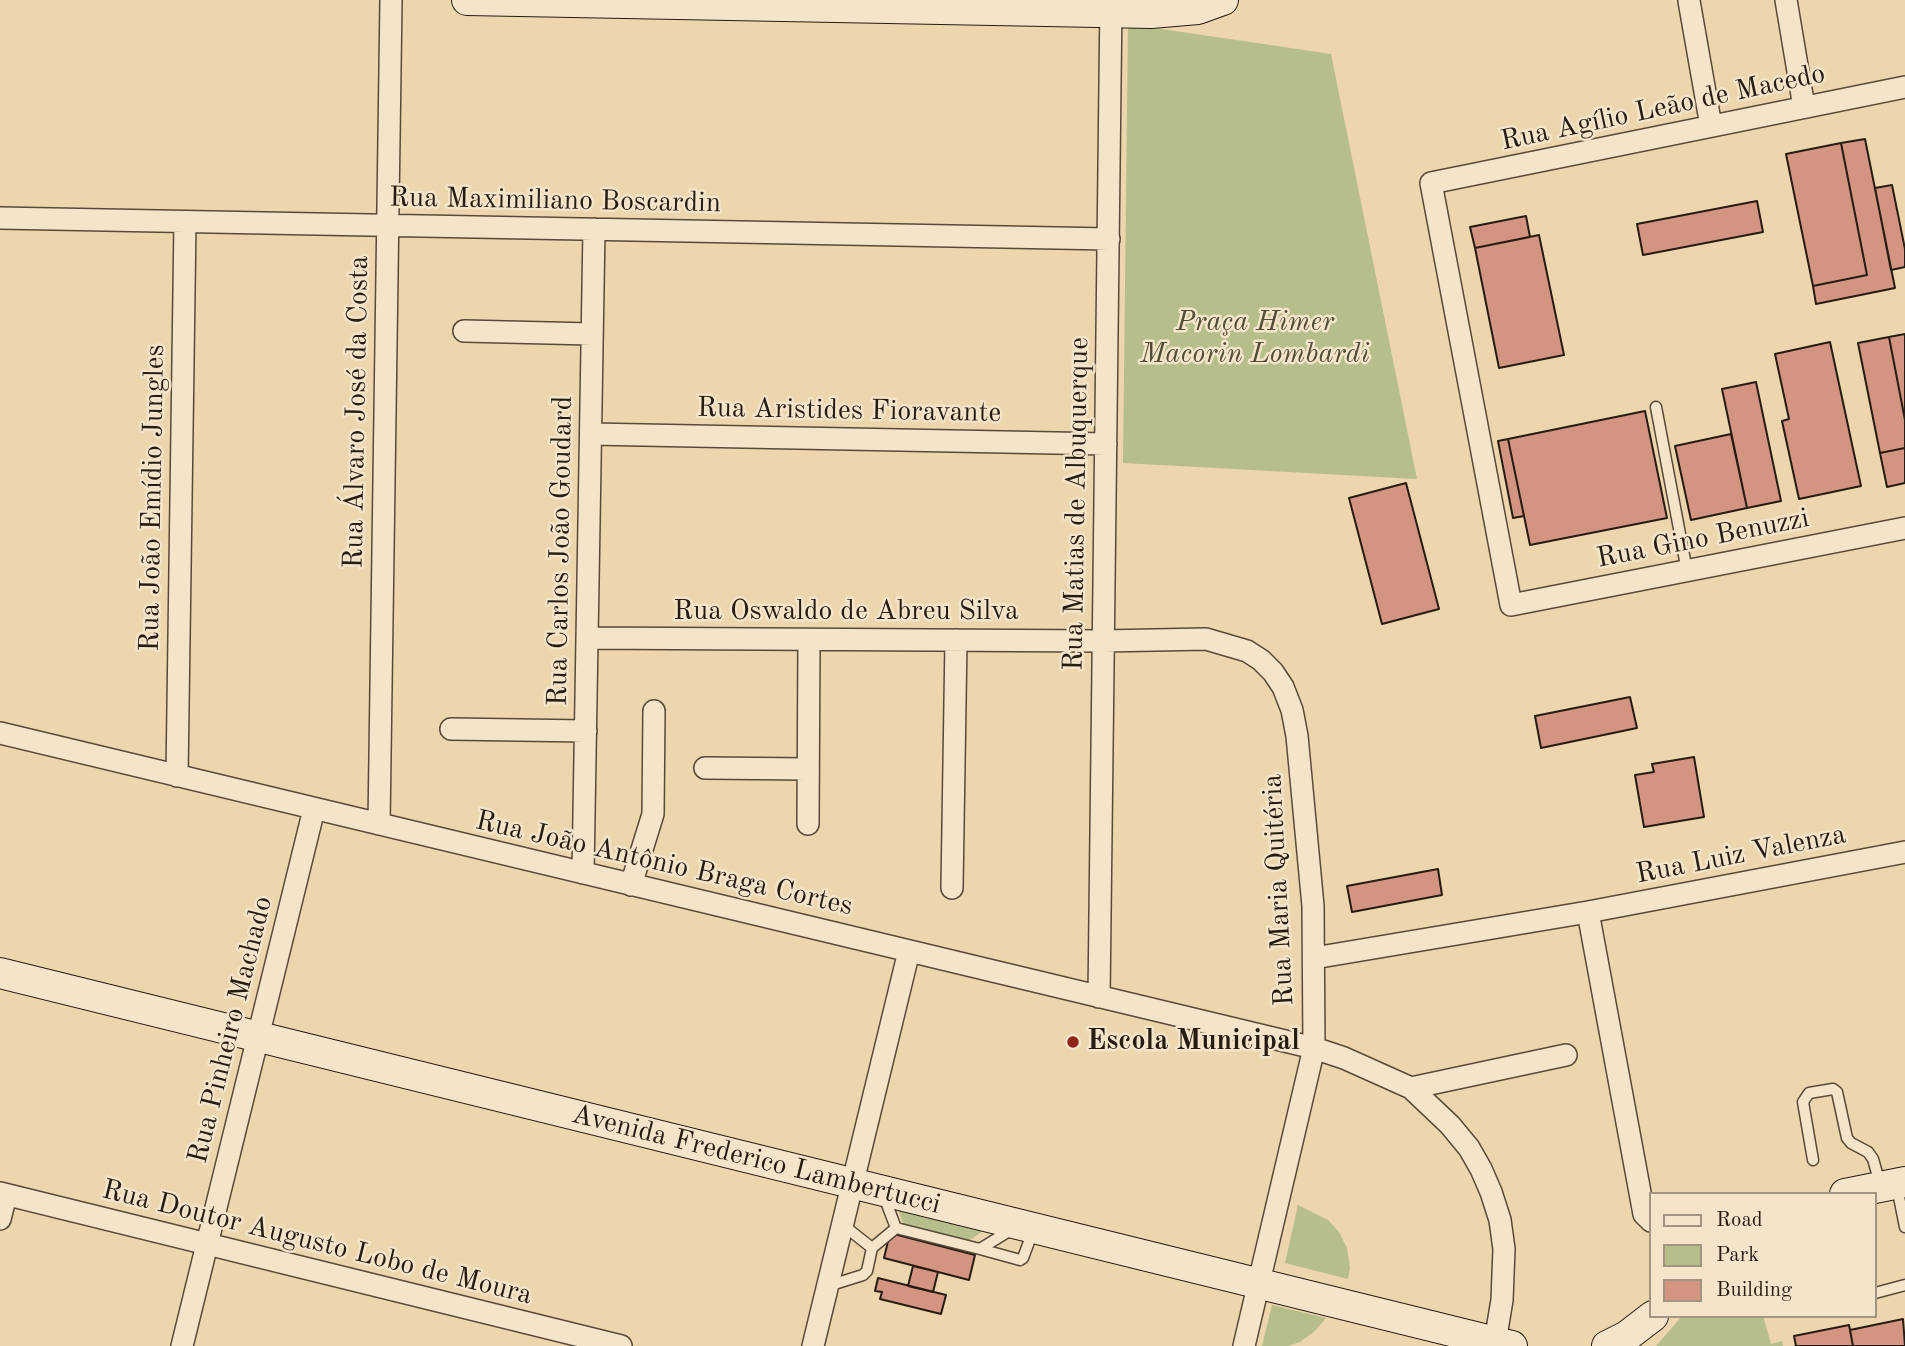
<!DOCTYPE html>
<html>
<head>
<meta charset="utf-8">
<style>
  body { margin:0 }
  #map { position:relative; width:1905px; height:1346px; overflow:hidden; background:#edd5ad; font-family:"Old Standard TT",serif }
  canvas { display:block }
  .legend { position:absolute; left:1649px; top:1192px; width:228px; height:126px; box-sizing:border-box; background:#f3e4ca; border:2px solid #a19480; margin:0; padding:9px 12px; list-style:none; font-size:21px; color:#261c12 }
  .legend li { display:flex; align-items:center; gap:14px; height:35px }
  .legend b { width:35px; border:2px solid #a19480 }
</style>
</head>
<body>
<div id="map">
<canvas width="1905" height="1346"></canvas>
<ul class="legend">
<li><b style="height:9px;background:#f3e4ca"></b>Road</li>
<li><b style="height:19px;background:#b6be8b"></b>Park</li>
<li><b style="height:19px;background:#d49482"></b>Building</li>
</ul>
</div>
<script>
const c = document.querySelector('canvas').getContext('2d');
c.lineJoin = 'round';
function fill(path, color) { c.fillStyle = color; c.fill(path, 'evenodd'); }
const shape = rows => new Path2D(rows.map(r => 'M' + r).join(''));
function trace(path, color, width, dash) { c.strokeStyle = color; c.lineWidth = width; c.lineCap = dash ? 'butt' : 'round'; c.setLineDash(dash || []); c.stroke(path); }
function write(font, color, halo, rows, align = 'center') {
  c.font = font + ' "Old Standard TT",serif'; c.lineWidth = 5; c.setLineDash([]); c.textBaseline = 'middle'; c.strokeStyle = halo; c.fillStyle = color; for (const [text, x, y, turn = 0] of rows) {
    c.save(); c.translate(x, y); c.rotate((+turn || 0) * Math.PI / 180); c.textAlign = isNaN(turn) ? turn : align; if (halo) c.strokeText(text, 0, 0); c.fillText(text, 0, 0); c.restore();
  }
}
const green = shape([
  [1128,24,1331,54,1417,479,1123,463],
  [895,1202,996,1222,967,1242,904,1225],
  [1298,1205,1328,1220,1339,1232,1347,1248,1350,1268,1348,1279,1285,1263],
  [1272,1305,1326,1318,1315,1331,1300,1342,1288,1346,1262,1346],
  [1682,1316,1763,1316,1771,1344,1782,1341,1783,1346,1656,1346]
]);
const building = shape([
  [1865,139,1895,288,1816,304,1813,286,1867,275,1841,143,1865,139],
  [1841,143,1867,275,1813,286,1786,154,1841,143],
  [1892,185,1905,249,1905,267,1891,270,1875,188,1892,185],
  [1757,201,1763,232,1643,255,1637,224,1757,201],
  [1526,216,1530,237,1475,248,1470,227,1526,216],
  [1539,235,1564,355,1499,368,1475,248,1539,235],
  [1905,334,1905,420,1889,337,1905,334],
  [1889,337,1905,420,1905,448,1880,453,1858,343,1889,337],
  [1830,342,1861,486,1799,499,1782,421,1789,419,1775,354,1830,342],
  [1756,382,1781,501,1747,508,1722,389,1756,382],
  [1645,411,1667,518,1530,545,1508,439,1645,411],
  [1731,434,1747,508,1691,520,1675,446,1731,434],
  [1508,439,1524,516,1513,518,1498,441,1508,439],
  [1905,448,1905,483,1887,487,1880,453,1905,448],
  [1406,483,1439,609,1382,624,1349,498,1406,483],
  [1630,697,1637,728,1541,748,1535,716,1630,697],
  [1694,757,1704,817,1644,827,1635,775,1654,772,1652,764,1694,757],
  [1438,869,1442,895,1352,912,1347,886,1438,869],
  [890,1233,975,1255,969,1280,884,1258,890,1233],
  [913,1266,938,1272,933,1292,908,1286,913,1266],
  [878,1278,946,1295,941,1314,880,1299,882,1292,875,1291,878,1278],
  [1903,1319,1905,1346,1853,1346,1850,1330,1903,1319],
  [1849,1325,1853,1346,1796,1346,1794,1336,1849,1325]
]);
const lane = shape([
  [1656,407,1687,571],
  [1813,1160,1803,1102,1809,1093,1833,1089,1837,1092,1847,1138,1851,1143,1868,1152,1873,1159,1880,1184],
  [1897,1187,1905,1227],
  [883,1194,896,1228],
  [843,1225,872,1248],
  [980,1249,1020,1260,1023,1258,1033,1231],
  [828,1286,863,1275,867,1271,872,1248,896,1228,980,1249,1014,1228],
  [1875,1293,1905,1285]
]);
const street = shape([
  [1786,0,1804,107],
  [1689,1,1711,126],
  [1905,87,1431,183,1511,605,1905,528],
  [0,218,1109,239],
  [464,331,592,334],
  [591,434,1106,444],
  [587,638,1103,641,1206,639,1247,651,1261,660,1273,672,1283,687,1292,710,1297,736,1313,906,1314,1048,1244,1346],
  [451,729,586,731],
  [0,733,1314,1048,1344,1058,1411,1088,1450,1125,1469,1148,1481,1169,1491,1192,1500,1220,1504,1249,1502,1300,1495,1342],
  [705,768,808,769],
  [177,776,185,222],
  [379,824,391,0],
  [808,824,809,640],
  [583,873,594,229],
  [631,885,653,814,654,711],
  [952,888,956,640],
  [1588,912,1644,1214,1651,1221],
  [1314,958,1588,912,1905,852],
  [1099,997,1111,0],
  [1411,1088,1566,1055],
  [0,1193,621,1346],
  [0,1219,6,1195],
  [182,1346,314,809],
  [813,1346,909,951]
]);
const secondary = shape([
  [467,0,1151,13,1198,9,1223,0],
  [0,973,1512,1346],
  [1845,1194,1905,1182],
  [1607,1346,1627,1336,1653,1316]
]);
const markers = [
  [1073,1042,7,"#8f2418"]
];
const streetNames = [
  ["Rua Agílio Leão de Macedo",1663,108,-12],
  ["Rua Maximiliano Boscardin",555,201,1],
  ["Rua Aristides Fioravante",849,411,1],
  ["Rua Álvaro José da Costa",357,412,-89],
  ["Rua João Emídio Jungles",153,498,-89],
  ["Rua Matias de Albuquerque",1077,504,-89],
  ["Rua Gino Benuzzi",1703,539,-11],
  ["Rua Carlos João Goudard",561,551,-89],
  ["Rua Oswaldo de Abreu Silva",846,612],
  ["Rua Luiz Valenza",1741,855,-11],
  ["Rua João Antônio Braga Cortes",664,864,13],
  ["Rua Maria Quitéria",1279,890,-93],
  ["Rua Pinheiro Machado",231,1030,-76],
  ["Avenida Frederico Lambertucci",756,1160,14],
  ["Rua Doutor Augusto Lobo de Moura",317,1243,14]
];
const parkNames = [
  ["Praça Himer",1255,323],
  ["Macorin Lombardi",1255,355]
];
const poiNames = [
  ["Escola Municipal",1087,1042]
];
fill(green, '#b6be8b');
fill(building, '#d49482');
trace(building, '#261c12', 2);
trace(lane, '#584a39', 13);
trace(street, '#584a39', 24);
trace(secondary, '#261c12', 32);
trace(lane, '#f3e4ca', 10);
trace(street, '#f3e4ca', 21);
trace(secondary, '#f3e4ca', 30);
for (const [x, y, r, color] of markers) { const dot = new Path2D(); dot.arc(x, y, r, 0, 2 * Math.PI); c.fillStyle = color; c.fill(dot); trace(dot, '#f3e4ca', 2.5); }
write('28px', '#261c12', '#f3e4ca', streetNames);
write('italic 28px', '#514d36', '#f3e4ca', parkNames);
write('bold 28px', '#261c12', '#f3e4ca', poiNames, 'left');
</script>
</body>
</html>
